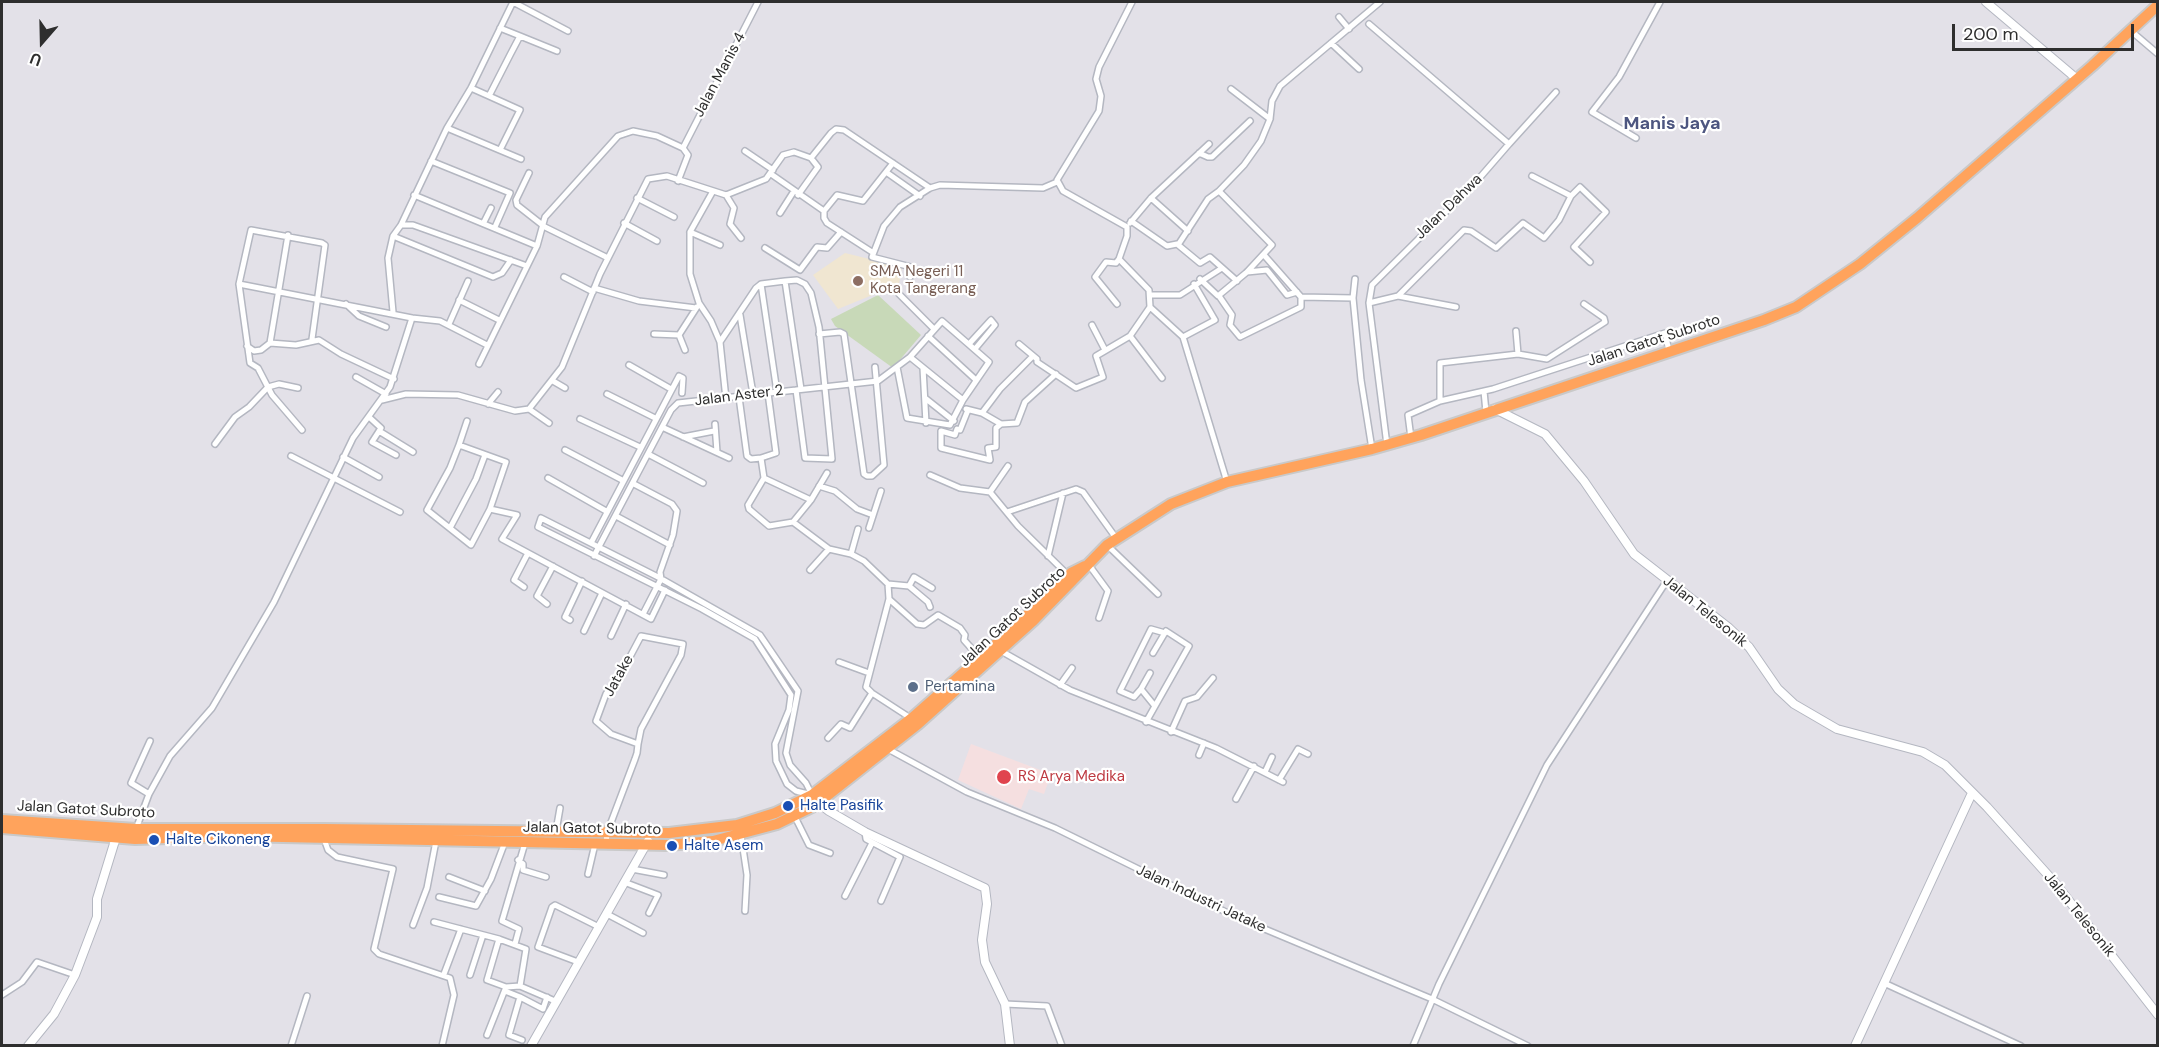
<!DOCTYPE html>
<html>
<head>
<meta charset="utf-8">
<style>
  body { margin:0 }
  #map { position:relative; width:2159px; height:1047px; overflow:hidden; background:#efe9e1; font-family:"DM Sans",sans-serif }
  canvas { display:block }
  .frame { position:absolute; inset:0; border:3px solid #2e2e2e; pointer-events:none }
  .north { position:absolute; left:12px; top:12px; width:60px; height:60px; -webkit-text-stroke:4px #fff; paint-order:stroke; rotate:200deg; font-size:16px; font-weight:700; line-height:24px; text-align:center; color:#2e2e2e }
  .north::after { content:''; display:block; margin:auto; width:21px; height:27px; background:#2e2e2e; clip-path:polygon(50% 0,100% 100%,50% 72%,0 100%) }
  .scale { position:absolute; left:1952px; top:24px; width:182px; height:27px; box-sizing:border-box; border:3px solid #2e2e2e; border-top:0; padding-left:8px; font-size:18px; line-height:21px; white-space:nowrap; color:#2e2e2e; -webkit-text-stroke:4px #fff; paint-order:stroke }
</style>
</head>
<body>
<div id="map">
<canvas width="2159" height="1047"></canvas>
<div class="frame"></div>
<div class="north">U</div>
<div class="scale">200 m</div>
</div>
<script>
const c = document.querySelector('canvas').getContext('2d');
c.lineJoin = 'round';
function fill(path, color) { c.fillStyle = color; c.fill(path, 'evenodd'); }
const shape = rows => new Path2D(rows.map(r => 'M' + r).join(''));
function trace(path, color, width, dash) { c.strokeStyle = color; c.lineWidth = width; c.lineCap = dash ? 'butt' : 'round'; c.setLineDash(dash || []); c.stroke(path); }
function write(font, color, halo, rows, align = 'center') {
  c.font = font + ' "DM Sans",sans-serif'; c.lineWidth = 4.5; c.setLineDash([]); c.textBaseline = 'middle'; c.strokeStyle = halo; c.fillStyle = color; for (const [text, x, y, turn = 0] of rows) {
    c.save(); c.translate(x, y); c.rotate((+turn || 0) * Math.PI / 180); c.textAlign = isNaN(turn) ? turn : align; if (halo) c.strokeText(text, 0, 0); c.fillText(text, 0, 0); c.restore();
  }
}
const industrial = shape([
  [2,2,2157,2,2157,1045,2,1046]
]);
const education = shape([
  [845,253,902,267,898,290,885,286,875,294,838,309,813,275]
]);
const medical = shape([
  [971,744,1051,774,1044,794,1029,789,1021,809,958,780]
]);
const cemetery = shape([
  [878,295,921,335,893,368,835,326,831,319]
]);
const street = shape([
  [513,2,568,31],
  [1339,17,1349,29],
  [1369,24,1509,144,1476,182,1372,285,1369,303,1387,445],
  [2131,31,2158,54],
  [520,36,557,51],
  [1331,43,1359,69],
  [471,88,489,96,510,55,520,36,500,28],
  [1231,89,1270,119],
  [489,96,520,110,500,150],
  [447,128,521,159],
  [1636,138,1592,112,1619,77,1660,2],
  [1509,144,1556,92],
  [683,148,758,2],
  [745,151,773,170],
  [1199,153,1208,157,1212,157,1250,121],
  [811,158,831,133,836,129,844,130,930,188],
  [431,161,510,193,495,227],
  [886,172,920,196],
  [529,173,516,200,517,205,545,227,608,258],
  [771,174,824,211],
  [713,191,690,232,690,274,699,303,711,321,720,342,726,399],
  [414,195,537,246],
  [726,195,734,208,730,224,741,238],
  [1571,196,1580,187,1606,212,1574,247,1590,262],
  [637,198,674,217],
  [1151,198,1188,231],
  [780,213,794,191],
  [1131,221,1167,246,1177,244,1200,263,1210,257,1237,281],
  [484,222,491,208],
  [624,223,657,241],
  [1130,223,1151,198,1209,144],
  [401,225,413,225,527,266],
  [690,232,720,245],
  [393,236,493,277,502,273,511,260],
  [1178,245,1208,199,1219,191,1244,165,1261,141,1270,119,1272,101,1280,86,1380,2],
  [765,248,800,270,817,247,827,248,841,232],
  [872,252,827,223,824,218,824,211,837,195,863,201,893,163],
  [1119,259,1127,236,1127,227,1063,191,1057,180,1099,111,1101,96,1096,79,1099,67,1132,2],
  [1119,259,1149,290,1150,307,1183,337,1227,482],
  [1247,272,1267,270,1287,295,1297,292],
  [564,277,593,292],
  [910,277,911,267,872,257,884,226,900,207,930,188,940,185,1043,188,1057,182],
  [1200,279,1218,296,1247,272,1272,245,1219,191],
  [1355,279,1353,298,1361,380,1372,449],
  [239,284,251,230,322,243,325,245,312,339],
  [761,284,777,392],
  [594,288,639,301,696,308],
  [899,294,934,329],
  [1150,295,1180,295,1222,268],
  [1219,296,1232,315,1230,325,1240,337,1301,307,1301,297,1264,255],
  [1398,296,1464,230,1471,231,1496,248,1523,223,1544,238,1559,220,1571,196,1532,176],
  [1301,297,1353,298],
  [459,300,499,320],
  [1369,303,1398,296,1456,307],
  [346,304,359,316,386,327],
  [1117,304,1095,277,1106,262,1116,263,1119,259],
  [393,312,388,258,393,236,401,225,447,128,471,88,513,2],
  [740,315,753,394],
  [412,318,440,321,487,345],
  [449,324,468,281],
  [1092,325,1105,350],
  [1516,331,1518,354],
  [654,334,679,335],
  [819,334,840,332,844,334,864,474,867,476,872,476,884,465,875,367],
  [928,336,976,380],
  [1130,336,1162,378],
  [1183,337,1215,320,1194,284],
  [720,342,756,288,761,284,785,281],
  [270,343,296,345,319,340,341,354,394,379],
  [969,344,991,320],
  [1019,344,1037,359,1037,362,1076,388,1103,377,1096,356,1130,336,1150,307],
  [247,346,254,351,261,350,270,343,288,235],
  [975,349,995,325,991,320],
  [685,350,679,335,697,307],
  [479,364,537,246,545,217,618,136,633,131,657,136,683,148,688,155,678,181],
  [629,365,671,389],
  [897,367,907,418,950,425,963,400,989,362,942,321,910,357],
  [923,368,926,423],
  [356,377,386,394],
  [553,381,565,388],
  [796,390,805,458,832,459,819,327,811,293,805,284,797,280,785,281,801,389],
  [1484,391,1486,412],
  [607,394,655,418],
  [739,397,747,456,751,459,761,458,776,453,768,393],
  [925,398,954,421],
  [382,400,406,394,458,395,515,411,529,409,562,367,600,274,648,179,667,176,726,195,766,179,783,155,794,152,811,158,818,167,798,195],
  [1440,401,1440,363,1518,354,1547,359,1605,322,1604,318,1584,304],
  [488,404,498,392],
  [529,409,549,423],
  [966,409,982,413,1000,389,1033,356],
  [968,410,960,430,957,429,955,435,941,431,941,448,990,460,988,448,996,447,996,428,1001,424],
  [982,413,1001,424,1017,423,1025,402,1056,374],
  [369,417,381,428,372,442,396,455],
  [580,419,640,447],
  [715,424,717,452],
  [662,427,729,458],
  [379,431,413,452],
  [683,437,714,431],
  [1411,438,1408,415,1440,401,1493,389,1665,333,1669,351],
  [215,444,235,417,249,407,268,387,279,384,298,388],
  [459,445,506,462,490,509,471,545,427,510,450,468,459,445],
  [459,445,467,421],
  [565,450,622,480],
  [648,454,703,483],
  [291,456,400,512],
  [343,457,379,477],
  [761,458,764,478,748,505,749,509,769,526,793,522,829,549,851,554,864,561,888,584,889,599,866,687,872,693,912,719],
  [1008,466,990,492,1018,526,1068,575],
  [930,475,960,488,990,492],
  [548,478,606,511],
  [764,478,811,500],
  [634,484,672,504,677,511,673,535,660,572,661,579,643,614],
  [819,486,835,491,857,509,873,515],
  [490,509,517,515,502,539,651,619,665,590],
  [1007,512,1076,489,1083,492,1116,538],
  [616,516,670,545],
  [541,518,658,577,760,635,798,691,786,753,790,765,806,783,812,795,796,791,787,784,776,761,775,744,789,710,791,695,755,639,702,609,538,527,541,518],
  [793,522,811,500,827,473],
  [450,528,476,479,485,455],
  [869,528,881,491],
  [591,543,679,376,683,378,682,393],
  [1107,545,1158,594],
  [851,554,858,529],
  [594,556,671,410,678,403,878,381,910,357,963,400],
  [1048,556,1063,493],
  [1089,565,1108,591,1099,618],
  [810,570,829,549],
  [888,584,909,586,928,602,930,607],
  [909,586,914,577,932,588],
  [524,587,514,580,528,553],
  [889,599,917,624,924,625,938,615,960,628,965,635,964,640,980,658],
  [547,604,537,596,553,566],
  [570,620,565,617,582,581],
  [584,631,602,593],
  [611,636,626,604],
  [1001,651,1070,690,1216,748,1283,782],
  [839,662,869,673],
  [1150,673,1141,689,1154,705],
  [1060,685,1072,668],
  [1141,689,1134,697,1120,691,1151,629,1165,633],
  [1146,722,1189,646,1166,631,1153,653],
  [1171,732,1185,701,1197,697,1213,678],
  [828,738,841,724,850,728,872,693],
  [888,749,967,792,1055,828,1236,917,1432,999,1528,1046],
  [1199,755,1204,743],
  [1265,772,1272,757],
  [1279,780,1298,749,1308,754],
  [149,794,131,783,150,741],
  [1236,799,1254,766],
  [795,817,809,845,830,853],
  [136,829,149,794,170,756,212,708,274,602,353,438,390,387,412,318,239,284,250,363,258,368,272,395,302,430],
  [556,831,560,808],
  [865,832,866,839,900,857,881,901],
  [741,835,747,875,745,911],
  [324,839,328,850,337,857,393,869,374,949,379,954,450,978,454,995,442,1046],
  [606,844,607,833,635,759,637,753,638,744,641,729,681,655,683,644,641,636,623,670,606,694,596,721,611,734,638,744],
  [518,860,523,864,523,870,546,877],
  [632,869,664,875],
  [588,874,595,844],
  [449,877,485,891],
  [624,882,658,895,649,913],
  [845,896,872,843],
  [439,897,476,906,491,879,505,842],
  [607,914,643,933],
  [434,922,499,939,526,949,520,986],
  [413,925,427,888,436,841],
  [499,939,487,980,506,987],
  [515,944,519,929,502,921,525,843],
  [578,962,538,947,552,907,555,905,599,927],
  [444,974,461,929],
  [470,975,483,935],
  [1884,983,2021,1046],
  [505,991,520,997],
  [2,995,22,982,37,962,75,975],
  [1005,1004,1047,1006,1062,1046],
  [487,1035,506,987,520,986,555,1001],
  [522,1040,509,1035,520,997,543,1009,547,997],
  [291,1046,307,996],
  [1413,1046,1439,984,1547,765,1666,582]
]);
const secondary = shape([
  [1986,2,2077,79],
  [1495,409,1545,434,1584,481,1634,554,1729,628,1749,647,1778,689,1794,704,1837,729,1923,752,1945,765,1987,807,2056,884,2158,1015],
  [815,800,829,811,865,832,985,888,987,904,982,940,985,962,1005,1004,1010,1046],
  [28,1046,54,1014,75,975,97,917,97,899,117,834],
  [531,1046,648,841],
  [1855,1046,1972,793]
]);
const highway = shape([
  [2,820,136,829,324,829,669,833,737,825,775,813,812,795,912,718,1005,636,1071,573,1085,566],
  [2,828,135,839,235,836,668,845,713,841,777,824,814,806,918,724,1033,621,1107,545,1171,504,1227,482,1372,449,1421,435,1764,320,1796,307,1860,264,1917,218,2092,66,2158,5]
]);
const markers = [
  [858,281,6,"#8d6e63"],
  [913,687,6,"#5c6f8a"],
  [1004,777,8,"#e0444e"],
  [788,806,6,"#1a4fb4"],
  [154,840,6,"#1a4fb4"],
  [672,846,6,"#1a4fb4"]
];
const streetNames = [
  ["Jalan Manis 4",720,75,-62],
  ["Jalan Dahwa",1449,207,-44],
  ["Jalan Gatot Subroto",1654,341,-18],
  ["Jalan Aster 2",739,396,-7],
  ["Jalan Telesonik",1705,612,39],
  ["Jalan Gatot Subroto",1013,617,-43],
  ["Jatake",619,676,-61],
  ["Jalan Gatot Subroto",86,810,3],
  ["Jalan Gatot Subroto",592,829,1],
  ["Jalan Industri Jatake",1201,899,25],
  ["Jalan Telesonik",2079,915,51]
];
const educationNames = [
  ["SMA Negeri 11",870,272],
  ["Kota Tangerang",870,289]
];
const serviceNames = [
  ["Pertamina",925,687]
];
const healthNames = [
  ["RS Arya Medika",1018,777]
];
const transitNames = [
  ["Halte Pasifik",800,806],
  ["Halte Cikoneng",166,840],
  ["Halte Asem",684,846]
];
const quarterNames = [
  ["Manis Jaya",1672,124]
];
fill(industrial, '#e3e1e8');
fill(education, '#f0e6d1');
fill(medical, '#f5dfe0');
fill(cemetery, '#c8d9b8');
trace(street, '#b4b7c1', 8);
trace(secondary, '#b4b7c1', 10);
trace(highway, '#c9c9c9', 14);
trace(street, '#fff', 5);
trace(secondary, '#fff', 8);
trace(highway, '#ffa35c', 10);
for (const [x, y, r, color] of markers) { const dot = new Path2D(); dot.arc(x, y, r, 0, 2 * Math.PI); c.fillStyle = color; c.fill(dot); trace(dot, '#fff', 2); }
write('15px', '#2e2e2e', '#fff', streetNames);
write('15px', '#785e54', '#fff', educationNames, 'left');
write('15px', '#4e5e75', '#fff', serviceNames, 'left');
write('15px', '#be3a42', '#fff', healthNames, 'left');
write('15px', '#164399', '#fff', transitNames, 'left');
write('bold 18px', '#4d5680', '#fff', quarterNames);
</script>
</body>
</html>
